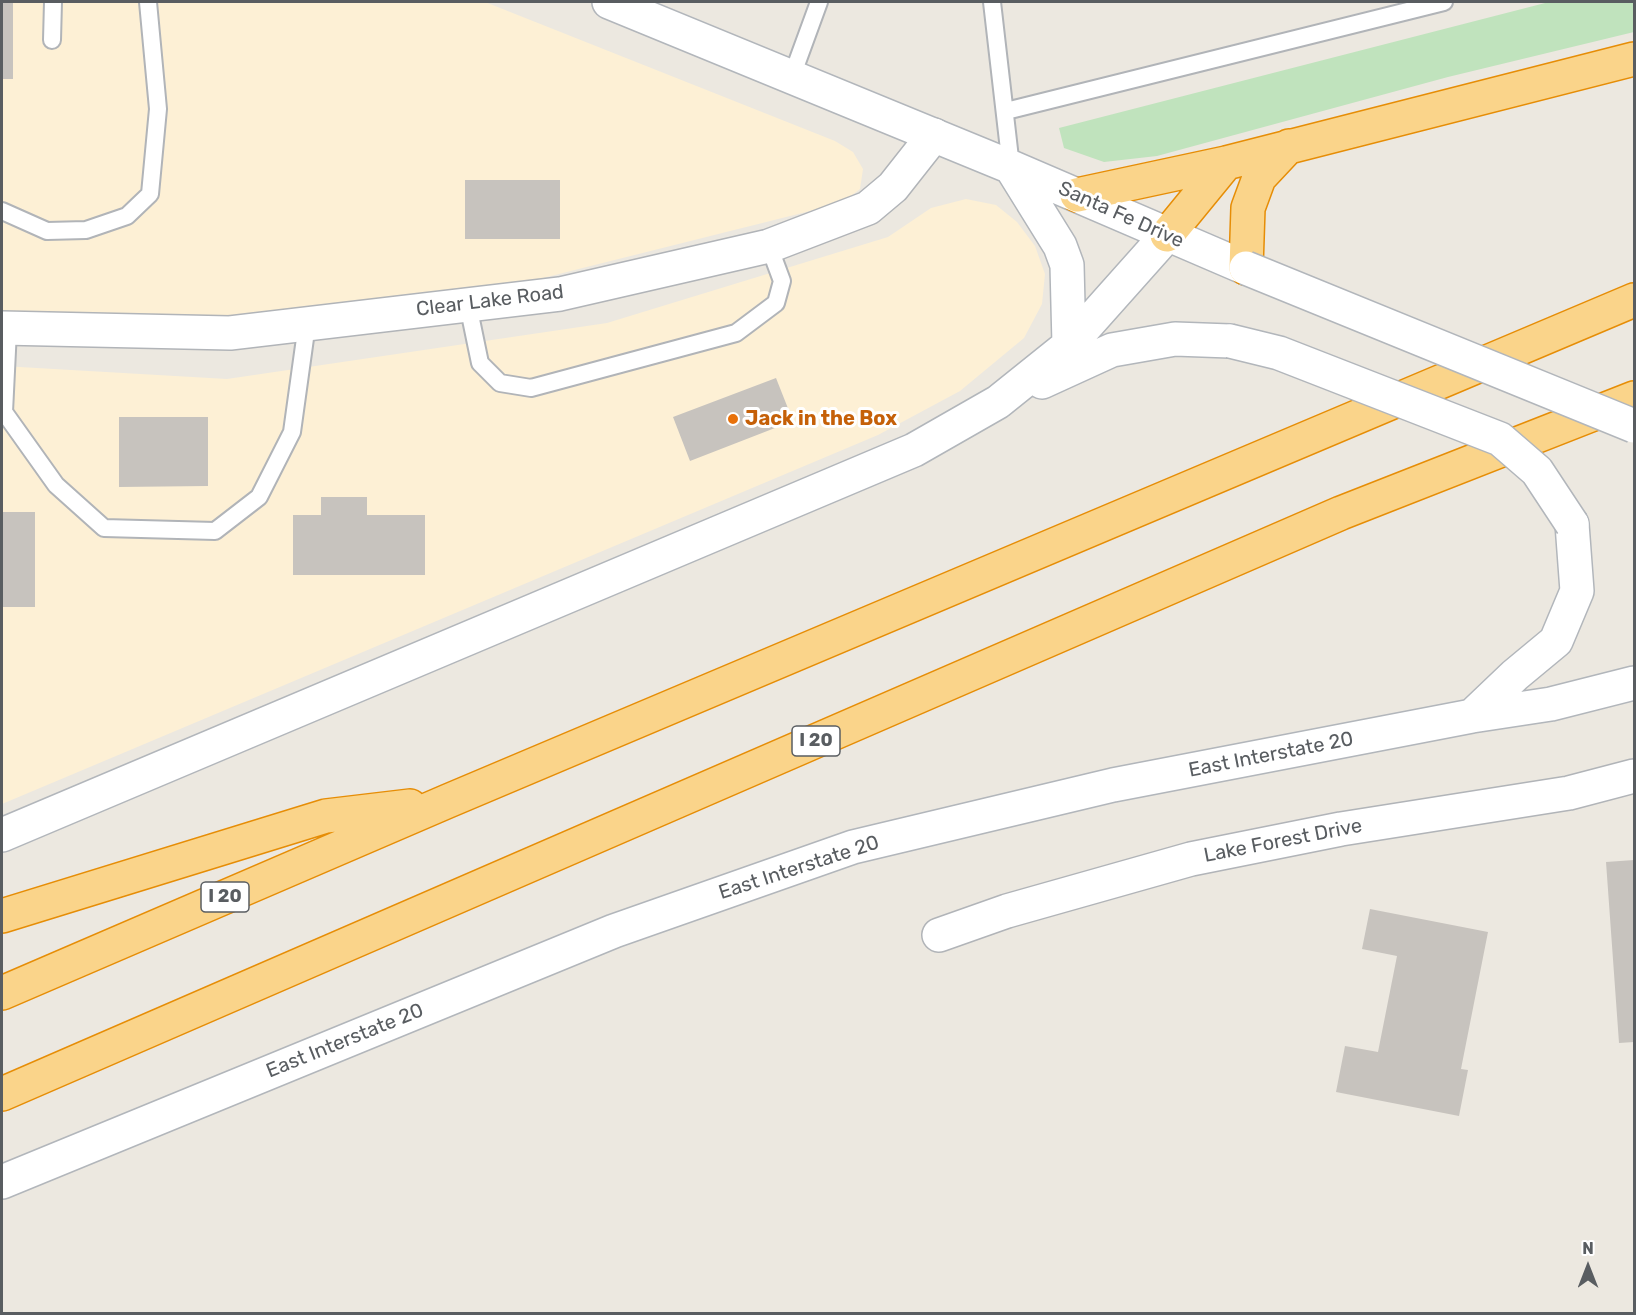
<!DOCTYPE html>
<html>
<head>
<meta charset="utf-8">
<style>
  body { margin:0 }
  #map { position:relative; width:1636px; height:1315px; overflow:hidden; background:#ece8e0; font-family:Rubik,sans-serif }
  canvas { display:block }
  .frame { position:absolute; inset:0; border:3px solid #595d61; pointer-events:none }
  .north { position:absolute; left:1558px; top:1237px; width:60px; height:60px; -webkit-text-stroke:4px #fff; paint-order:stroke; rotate:0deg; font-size:16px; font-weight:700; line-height:24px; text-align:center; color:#595d61 }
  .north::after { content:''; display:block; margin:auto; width:21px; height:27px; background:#595d61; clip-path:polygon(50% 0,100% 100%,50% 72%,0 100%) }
</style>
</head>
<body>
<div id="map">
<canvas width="1636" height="1315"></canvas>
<div class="frame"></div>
<div class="north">N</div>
</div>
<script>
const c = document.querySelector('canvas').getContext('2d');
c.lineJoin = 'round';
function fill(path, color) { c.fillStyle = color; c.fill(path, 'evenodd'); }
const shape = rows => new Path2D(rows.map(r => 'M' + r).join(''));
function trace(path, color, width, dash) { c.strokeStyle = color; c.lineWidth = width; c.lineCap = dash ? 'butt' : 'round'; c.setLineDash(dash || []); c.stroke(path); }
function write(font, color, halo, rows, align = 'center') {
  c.font = font + ' Rubik,sans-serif'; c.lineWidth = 6; c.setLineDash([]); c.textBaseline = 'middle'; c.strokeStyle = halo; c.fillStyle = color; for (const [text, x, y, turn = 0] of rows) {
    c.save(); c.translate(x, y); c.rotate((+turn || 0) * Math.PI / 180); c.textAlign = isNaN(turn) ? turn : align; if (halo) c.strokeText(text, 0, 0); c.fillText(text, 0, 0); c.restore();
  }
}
const commercial = shape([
  [2,2,485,2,835,141,853,152,863,169,860,189,842,203,455,300,194,325,60,320,2,311],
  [966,199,996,205,1017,222,1035,246,1045,274,1042,304,1024,338,960,391,878,435,2,804,2,366,227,379,607,323,888,237,931,208]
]);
const green = shape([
  [1549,2,1634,2,1634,32,1448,77,1157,156,1104,162,1064,148,1059,128]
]);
const building = shape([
  [2,2,13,2,13,79,2,79],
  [465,180,560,180,560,239,465,239],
  [776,378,793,421,690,461,673,417],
  [119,417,208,417,208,486,119,487],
  [321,497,367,497,367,515,425,515,425,575,293,575,293,515,321,515],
  [2,512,35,512,35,607,2,607],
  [1634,860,1634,1042,1619,1043,1606,862],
  [1370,909,1488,932,1461,1069,1468,1070,1459,1116,1336,1092,1345,1046,1378,1052,1397,956,1362,949]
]);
const lane = shape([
  [992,2,1011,167],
  [52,40,53,2],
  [792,76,819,2],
  [1006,111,1444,2],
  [2,211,47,231,86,230,127,216,150,194,158,109,148,2],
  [468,305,480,363,500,383,531,388,736,333,776,303,782,281,769,246],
  [8,330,4,412,56,485,104,528,215,531,259,497,292,432,307,324]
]);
const street = shape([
  [2,328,230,333,560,294,769,246,868,208,893,187,934,135],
  [939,935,1007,911,1191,859,1341,829,1569,793,1634,776]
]);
const secondary = shape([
  [609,2,1011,167,1246,268],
  [1011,167,1060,246,1067,265,1069,345],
  [1042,382,1112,350,1175,339,1230,341],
  [1472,716,1515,675,1556,641,1577,591,1572,524],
  [2,835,914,450,998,402,1069,345,1167,235],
  [2,1182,614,931,853,847,1113,785,1472,716,1551,704,1634,683]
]);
const highway = shape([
  [1077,195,1226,163,1634,59],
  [1167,235,1226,163],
  [1246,268,1248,208,1259,178,1289,146],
  [2,916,326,816,410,806],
  [2,993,448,801,1634,300],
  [2,1094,1341,513,1634,398]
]);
const secondaryBridge = shape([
  [1246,268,1634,426],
  [1230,341,1279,353,1500,439,1537,471,1572,524]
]);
const markers = [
  [733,419,6,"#e8710a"]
];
const shields = [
  [816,741,48],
  [225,897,48]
];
const shieldNames = [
  ["I 20",816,741],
  ["I 20",225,897]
];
const streetNames = [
  ["Santa Fe Drive",1121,215,24],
  ["Clear Lake Road",490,301,-7],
  ["East Interstate 20",1271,755,-11],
  ["Lake Forest Drive",1283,841,-11],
  ["East Interstate 20",799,868,-18],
  ["East Interstate 20",345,1041,-22]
];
const foodNames = [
  ["Jack in the Box",745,419]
];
fill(commercial, '#fdf0d5');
fill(green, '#c0e3bd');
fill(building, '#c7c3be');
trace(lane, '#b1b4b8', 20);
trace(street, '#b1b4b8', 36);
trace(secondary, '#b2b6bb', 36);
trace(highway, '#e68d06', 36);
trace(lane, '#fff', 16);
trace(street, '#fff', 33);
trace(secondary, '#fff', 33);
trace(highway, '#fad48a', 33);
trace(secondaryBridge, '#b2b6bb', 36, []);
trace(secondaryBridge, '#fff', 33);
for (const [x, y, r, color] of markers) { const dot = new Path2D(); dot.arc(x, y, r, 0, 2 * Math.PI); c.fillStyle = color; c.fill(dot); trace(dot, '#fff', 2); }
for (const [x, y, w] of shields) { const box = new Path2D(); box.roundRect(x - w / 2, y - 15, w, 30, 4.5); c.fillStyle = '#fff'; c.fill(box); trace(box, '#595d61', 1.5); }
write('bold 18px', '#595d61', null, shieldNames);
write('20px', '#595d61', '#fff', streetNames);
write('bold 20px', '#c56008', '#fff', foodNames, 'left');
</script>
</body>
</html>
